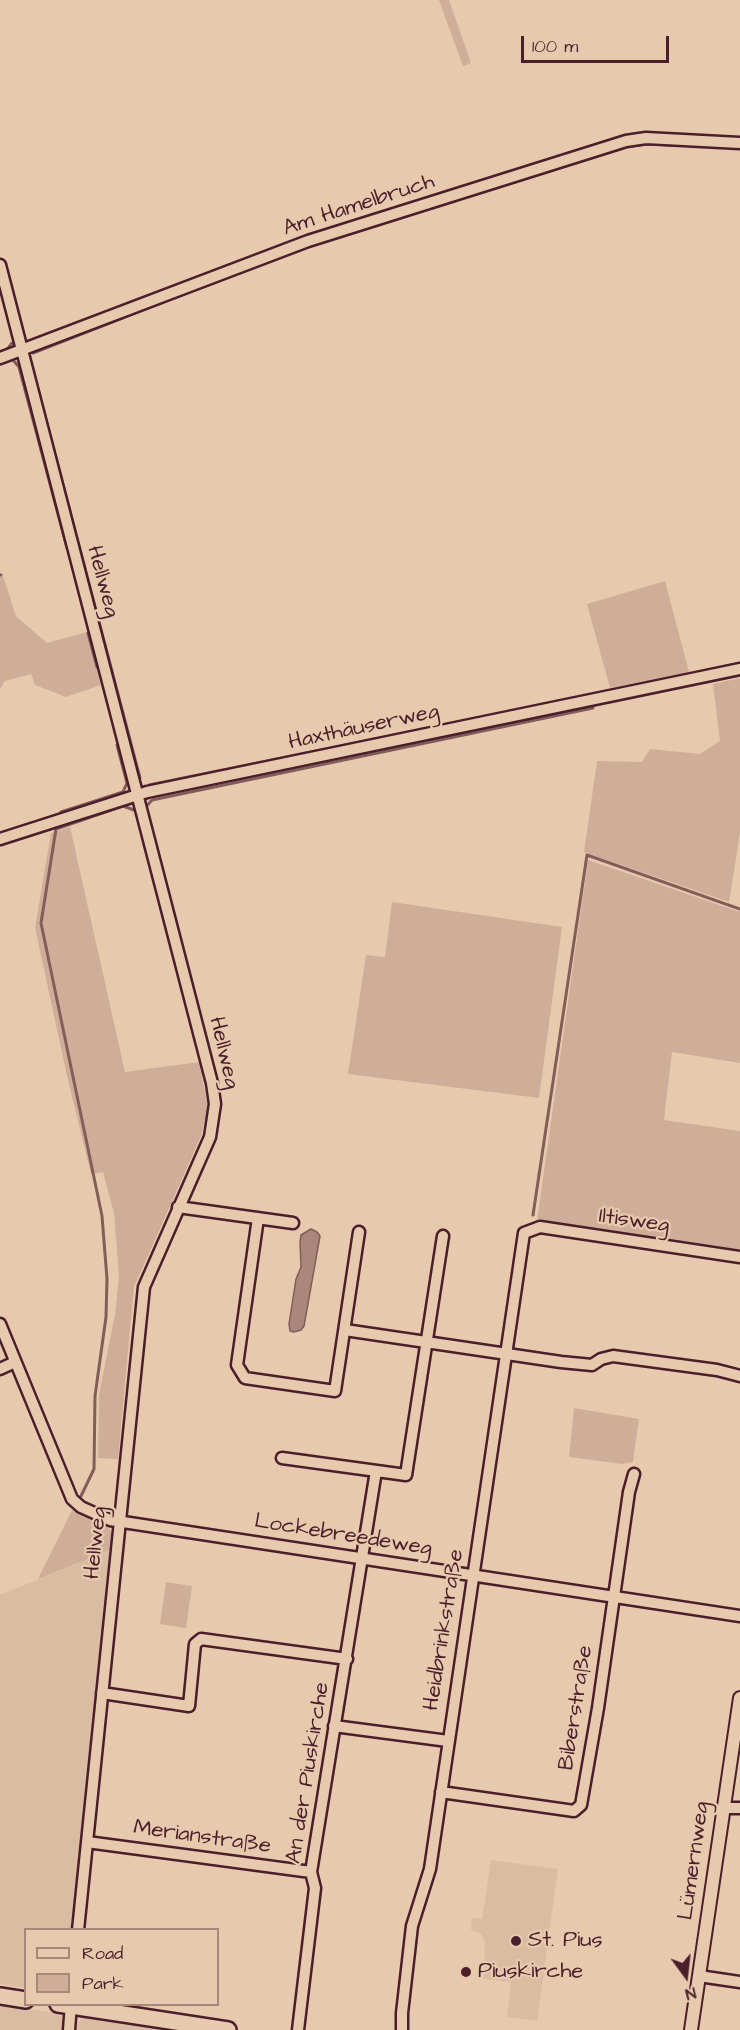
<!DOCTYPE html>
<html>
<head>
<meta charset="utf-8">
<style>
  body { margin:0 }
  #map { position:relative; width:740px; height:2030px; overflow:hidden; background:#e7caae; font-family:"Architects Daughter",sans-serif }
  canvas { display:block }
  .legend { position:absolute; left:24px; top:1928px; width:195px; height:78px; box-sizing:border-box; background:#e7caae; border:2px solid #a8867a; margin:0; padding:8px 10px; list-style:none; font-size:18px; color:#4a1f2b }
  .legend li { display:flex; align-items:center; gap:12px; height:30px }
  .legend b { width:30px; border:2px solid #a8867a }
  .north { position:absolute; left:656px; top:1946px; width:60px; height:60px; -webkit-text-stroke:4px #e7caae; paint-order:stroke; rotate:165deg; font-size:16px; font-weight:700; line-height:24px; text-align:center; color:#4a1f2b }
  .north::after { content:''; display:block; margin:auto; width:21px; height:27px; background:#4a1f2b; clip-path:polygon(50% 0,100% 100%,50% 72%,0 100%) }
  .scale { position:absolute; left:521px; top:36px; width:148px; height:27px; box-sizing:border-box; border:3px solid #4a1f2b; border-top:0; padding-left:8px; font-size:18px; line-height:21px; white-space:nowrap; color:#4a1f2b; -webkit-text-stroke:4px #e7caae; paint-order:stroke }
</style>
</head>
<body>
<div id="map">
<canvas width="740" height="2030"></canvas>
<ul class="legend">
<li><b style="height:8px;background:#e7caae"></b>Road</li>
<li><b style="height:16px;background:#ceae99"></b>Park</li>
</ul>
<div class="north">N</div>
<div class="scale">100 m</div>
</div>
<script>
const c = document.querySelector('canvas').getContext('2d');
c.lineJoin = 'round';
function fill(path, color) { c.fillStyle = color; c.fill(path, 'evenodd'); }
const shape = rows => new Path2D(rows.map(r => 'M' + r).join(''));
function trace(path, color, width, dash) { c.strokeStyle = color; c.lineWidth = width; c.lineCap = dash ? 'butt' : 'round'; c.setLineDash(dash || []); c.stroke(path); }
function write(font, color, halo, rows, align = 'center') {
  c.font = font + ' "Architects Daughter",sans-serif'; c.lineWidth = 4.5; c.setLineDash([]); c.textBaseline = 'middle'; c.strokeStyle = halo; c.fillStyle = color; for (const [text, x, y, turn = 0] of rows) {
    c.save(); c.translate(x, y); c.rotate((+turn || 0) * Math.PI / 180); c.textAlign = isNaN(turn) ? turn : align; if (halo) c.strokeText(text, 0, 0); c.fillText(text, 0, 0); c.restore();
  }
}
const built = shape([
  [110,1550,71,1929,26,1930,25,1988,0,1984,0,1595],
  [491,1860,558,1869,537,2021,507,2017,511,1982,483,1979,485,1942,481,1934,471,1930,472,1918,482,1919],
  [0,2005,58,2013,64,2021,63,2030,0,2030],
  [83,2018,155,2029,158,2030,77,2030,78,2022]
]);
const green = shape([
  [439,0,449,0,471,63,463,66],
  [3,576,16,616,47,643,87,632,101,685,66,697,35,685,31,674,5,681,0,689,0,577],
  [665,581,689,672,610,688,587,604],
  [740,678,740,833,729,902,584,852,597,761,642,762,650,749,700,754,720,741,713,684],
  [70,827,125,1072,199,1062,208,1107,201,1136,134,1287,118,1459,98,1458,99,1395,115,1314,119,1277,114,1213,103,1172,91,1174,68,1080,35,928,51,833],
  [588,860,740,912,740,1063,672,1052,664,1120,740,1131,740,1253,544,1224,537,1221],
  [392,902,562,927,539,1098,348,1074,366,955,385,957],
  [574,1408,639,1419,633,1462,622,1464,569,1457],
  [72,1510,107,1525,112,1534,110,1550,38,1579],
  [166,1582,192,1586,186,1628,160,1624]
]);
const water = shape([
  [311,1229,317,1232,320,1236,304,1326,301,1330,294,1332,290,1331,289,1324,296,1279,301,1267,300,1242,301,1235,311,1229]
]);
const stream = shape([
  [243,271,307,247,626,147,647,144,672,145],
  [6,351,12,343],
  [33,353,194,290],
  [13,360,19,367,67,548],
  [0,364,12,360],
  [32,367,140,778],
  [0,575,1,575],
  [88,633,97,667],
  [698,672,740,663],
  [149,785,493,715],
  [145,808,152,800,593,708],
  [61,812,123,792,127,783,117,745],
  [533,1215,587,855,740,909],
  [81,1496,94,1469,95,1396,106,1317,107,1279,102,1216,41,923,56,829,123,806,134,810]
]);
const minor = shape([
  [0,265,212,1083,215,1104,210,1137,144,1287,78,1930],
  [0,358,308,241,626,141,646,138,740,143],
  [0,839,147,792,740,669],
  [178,1207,293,1223],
  [258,1218,237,1365,245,1378,335,1391,359,1232],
  [0,1324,72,1499,81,1507,110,1520,740,1616],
  [345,1330,561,1362,592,1365,601,1359,613,1356,717,1370,740,1376],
  [0,1369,15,1362],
  [282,1458,406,1475,443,1236],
  [102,1693,189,1706,195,1644,201,1639,347,1659],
  [334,1726,448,1741],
  [441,1792,574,1811,581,1805,598,1708,629,1492,634,1474],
  [724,1808,740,1808],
  [87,1842,311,1872],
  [699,1976,740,1982],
  [69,2030,71,2004],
  [298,2030,315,1888,311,1872,376,1471],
  [402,2030,402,2013,412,1926,430,1869,524,1233,540,1227,740,1257]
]);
const tertiary = shape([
  [691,2030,740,1698]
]);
const secondary = shape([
  [0,1996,26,2000],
  [58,2004,228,2030]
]);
const markers = [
  [516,1941,6,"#4a1f2b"],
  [466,1972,6,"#4a1f2b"]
];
const streetNames = [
  ["Am Hamelbruch",359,206,-18],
  ["Hellweg",102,582,75],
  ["Haxthäuserweg",364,728,-12],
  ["Hellweg",223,1053,77],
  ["Iltisweg",634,1222,8],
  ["Lockebreedeweg",343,1536,9],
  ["Hellweg",97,1543,-84],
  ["Heidbrinkstraße",445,1630,-81],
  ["Biberstraße",577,1708,-81],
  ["An der Piuskirche",309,1773,-81],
  ["Merianstraße",202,1838,8],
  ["Lümernweg",695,1861,-82]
];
const poiNames = [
  ["St. Pius",528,1941],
  ["Piuskirche",478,1972]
];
fill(built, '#dabca3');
fill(green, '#ceae99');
fill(water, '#a9877a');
trace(water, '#835d5a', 1.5);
trace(stream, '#835d5a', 3);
trace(minor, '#4a1f2b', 15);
trace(tertiary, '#4a1f2b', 16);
trace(secondary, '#4a1f2b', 20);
trace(minor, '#e7caae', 10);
trace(tertiary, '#e7caae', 12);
trace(secondary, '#e7caae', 15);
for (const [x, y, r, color] of markers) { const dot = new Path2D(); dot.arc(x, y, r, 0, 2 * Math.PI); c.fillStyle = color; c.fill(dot); trace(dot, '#e7caae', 2); }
write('22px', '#4a1f2b', '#e7caae', streetNames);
write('22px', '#4a1f2b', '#e7caae', poiNames, 'left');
</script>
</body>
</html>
